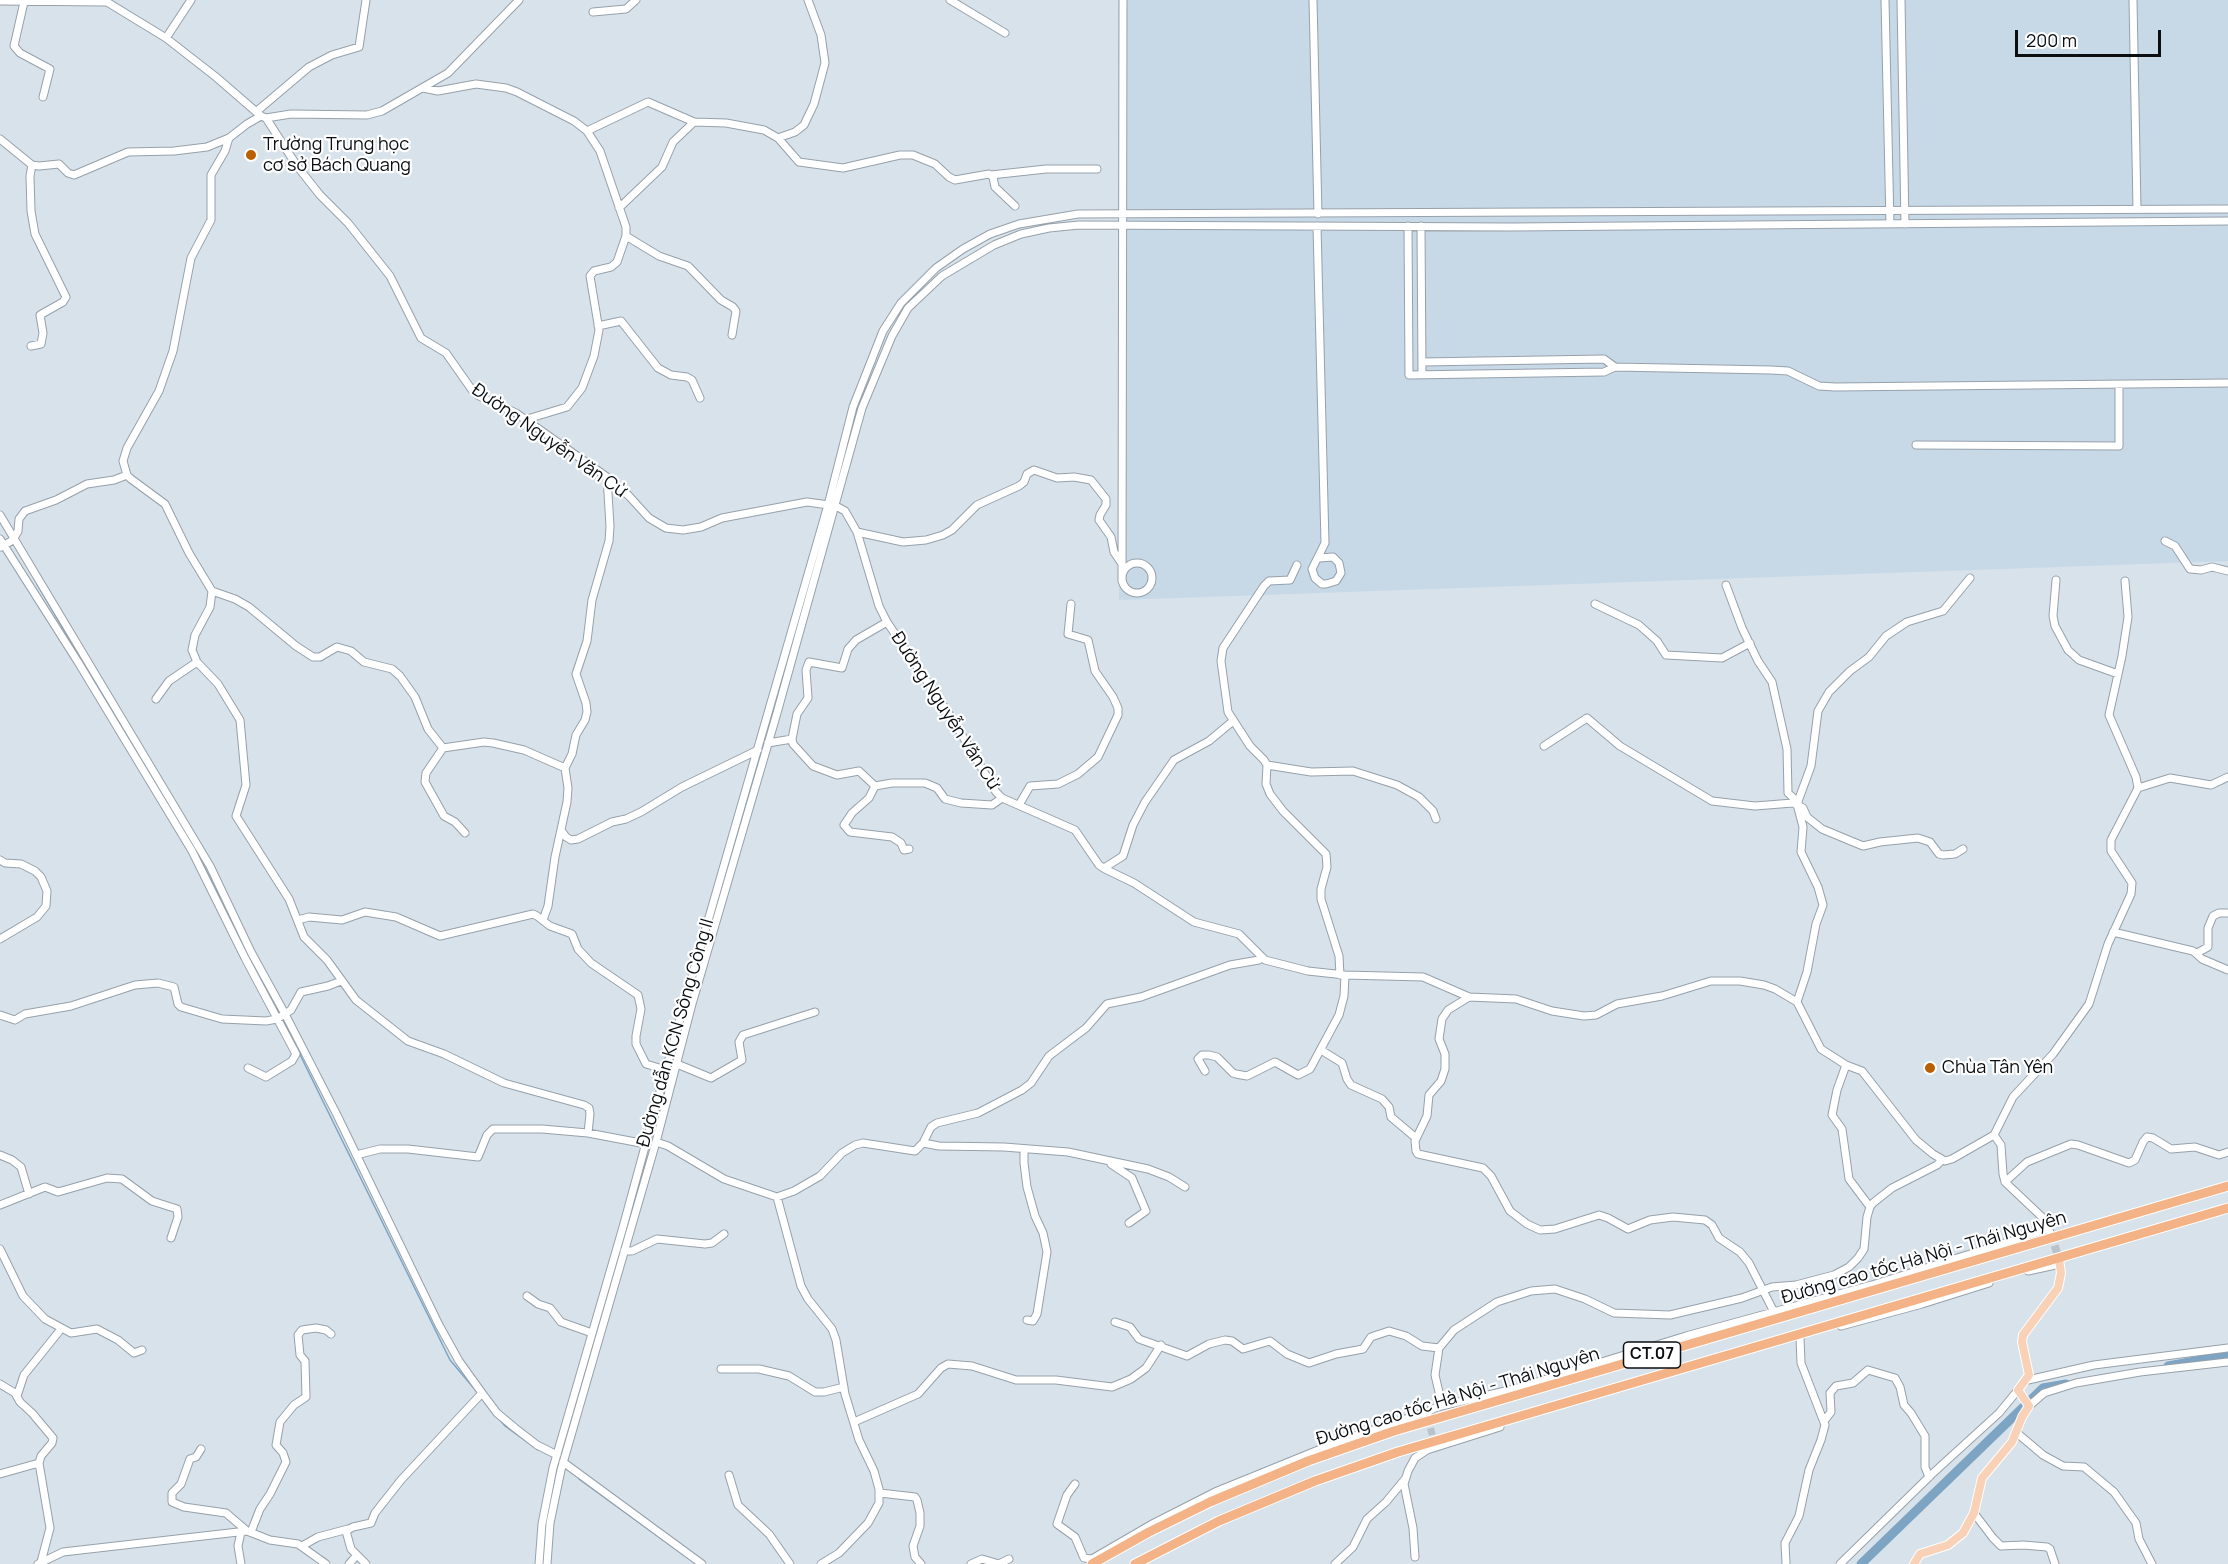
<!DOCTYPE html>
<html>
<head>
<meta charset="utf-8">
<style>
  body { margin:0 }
  #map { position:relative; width:2228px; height:1564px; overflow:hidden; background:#d7e2eb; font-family:Manrope,sans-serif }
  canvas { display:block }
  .scale { position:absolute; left:2015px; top:30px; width:146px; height:27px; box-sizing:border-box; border:3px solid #0a0e11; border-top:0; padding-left:8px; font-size:18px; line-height:21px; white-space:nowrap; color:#0a0e11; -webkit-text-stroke:4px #fff; paint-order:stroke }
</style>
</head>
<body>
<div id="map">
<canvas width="2228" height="1564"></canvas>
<div class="scale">200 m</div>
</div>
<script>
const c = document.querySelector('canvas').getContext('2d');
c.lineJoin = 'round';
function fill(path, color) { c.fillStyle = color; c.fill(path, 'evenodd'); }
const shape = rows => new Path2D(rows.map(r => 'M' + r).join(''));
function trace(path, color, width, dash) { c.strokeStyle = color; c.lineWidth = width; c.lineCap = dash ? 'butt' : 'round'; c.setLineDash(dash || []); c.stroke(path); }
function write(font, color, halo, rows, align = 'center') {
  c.font = font + ' Manrope,sans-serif'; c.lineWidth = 4.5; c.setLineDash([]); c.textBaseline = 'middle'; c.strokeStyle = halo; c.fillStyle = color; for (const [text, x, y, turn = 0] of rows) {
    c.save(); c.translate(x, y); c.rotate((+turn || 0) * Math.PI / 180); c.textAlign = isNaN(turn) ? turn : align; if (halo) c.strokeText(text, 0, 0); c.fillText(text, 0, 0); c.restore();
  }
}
const built = shape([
  [1118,0,2228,0,2228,561,1119,600]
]);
const stream = shape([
  [37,584,113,714],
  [169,806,193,845,234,925],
  [265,985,280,1013],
  [283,1020,450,1360,477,1392],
  [499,1419,505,1426,538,1450],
  [579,1479,696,1564]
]);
const river = shape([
  [2168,1366,2228,1355],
  [1861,1564,2043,1388,2066,1384]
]);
const minorTunnel = shape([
  [1428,1418,1434,1442]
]);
const majorTunnel = shape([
  [2051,1234,2059,1259]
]);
const minor = shape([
  [950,0,1005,33],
  [1313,0,1318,214],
  [1885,0,1890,224],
  [1901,0,1905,224],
  [2133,0,2137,209],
  [0,1,107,2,166,38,216,77,261,116,266,118,297,166,320,195,348,223,390,276,421,338,446,353,472,390,479,396,516,413,607,477,629,496,649,518,666,528,683,530,701,527,722,518,807,502,836,506,845,511,857,532,879,606,887,622,953,720,996,792,1002,798,1075,830,1099,865,1105,869,1134,883,1194,922,1239,934,1265,960,1308,971,1345,975,1423,977,1469,997,1516,999,1552,1011,1584,1016,1596,1015,1617,1004,1662,996,1711,981,1740,981,1764,985,1775,989,1797,1002,1821,1049,1846,1065,1862,1071,1916,1140,1933,1154,1945,1161,1952,1159,1994,1135,2001,1145,2003,1174,2005,1182,2042,1217,2051,1234],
  [24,2,14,46,20,53,50,69,43,97],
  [593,12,626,9,636,0],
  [166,38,191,0],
  [423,88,438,91,476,84,506,88,517,92,574,121,587,131,600,151,626,227,626,236,617,262,611,267,594,271,590,276,599,330,594,356,582,388,567,407,524,420],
  [257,111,309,67,332,55,359,47,366,0],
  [266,118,291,114,367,115,382,111,448,73,519,0],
  [587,131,648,102,694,122,726,123,764,130,778,138,799,162,843,168,900,155,913,155,935,164,949,177,955,180,989,174,993,177,995,187,1015,206],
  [229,138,225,151,211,175,211,220,191,258,173,351,159,391,127,448,123,461,127,475,131,479,165,504,189,553,212,591,210,607,195,635,192,650,197,662,218,684,240,720,246,785,236,816,289,899,304,937,327,960,356,1000,408,1041,444,1054,504,1083,584,1105,589,1108,590,1114,588,1133],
  [778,138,795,132,804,125,814,104,825,63,821,35,808,0],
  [0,139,32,165,39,166,59,164,68,173,74,175,128,152,174,151,207,147,229,138,247,124,261,116],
  [991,175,1046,169,1097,169],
  [619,208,662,167,673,142,694,122],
  [1317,226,1325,543,1312,569,1315,578,1322,584,1326,584,1336,581,1341,573,1339,563,1333,557,1319,558],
  [1408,226,1409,375,1604,372,1615,367,1771,370,1788,371,1819,386,1835,387,2228,383],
  [1421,226,1422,375],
  [626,236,659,256,688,266,721,300,733,307,736,311,732,335],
  [598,326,621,321,658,368,671,375,687,377,692,380,700,398],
  [31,346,41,344,43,333,40,315,63,302,66,297,35,234,31,211,30,176,32,165],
  [1422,362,1604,359,1615,367],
  [1916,445,2119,446,2119,385],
  [0,515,210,866,251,952,285,1014,337,1115,439,1325,459,1361,482,1393],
  [857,532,903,542,926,540,943,535,952,530,977,505,1019,486,1024,482,1027,474,1034,470,1057,478,1074,477,1091,480,1106,499,1106,505,1100,515,1099,520,1111,537,1114,552,1122,564],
  [0,539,78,662,192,851,245,958,296,1054,292,1061,266,1077,248,1068],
  [2165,541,2175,546,2190,569,2201,570,2212,567,2228,571],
  [1,547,13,540,18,531,19,519,25,511,56,500,87,484,114,480,127,475],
  '1122 578a15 15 0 1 1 30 0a15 15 0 1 1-30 0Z',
  [1297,565,1290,580,1269,581,1264,586,1223,648,1221,661,1228,712,1250,746,1264,760,1267,765,1266,784,1270,794,1283,811,1326,854,1327,867,1321,889,1321,899,1339,956,1340,975],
  [2056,580,2053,616,2055,626,2068,650,2079,660,2118,674],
  [1122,581,1123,0],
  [1726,585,1742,628,1758,661,1772,682,1787,749,1788,793,1798,802],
  [212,591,235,599,249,607,296,646,313,657,320,657,337,647,351,651,364,662,392,669,400,676,415,697,428,729,443,748],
  [1595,604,1639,625,1657,641,1666,655,1722,658,1750,643],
  [156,699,169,681,197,662],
  [792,739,797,714,808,698,806,670,809,662,842,668,848,649,856,640,887,622],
  [768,743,792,739,793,744,813,766,837,775,859,771,875,786,892,783,925,783,937,788,945,799,961,803,992,805,1002,798],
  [1544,746,1587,718,1620,746,1712,801,1755,806,1793,803,1803,808,1807,817,1822,829,1863,846,1880,842,1918,838,1930,842,1939,854,1943,855,1955,854,1963,849],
  [1267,765,1311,772,1353,771,1397,785,1419,797,1433,811,1436,819],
  [875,786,869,798,852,813,844,825,850,832,892,837,901,843,904,850,909,849],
  [2138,788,2170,778,2211,785,2228,777],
  [1019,805,1030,786,1058,784,1078,774,1098,757,1118,715,1118,708,1113,697,1095,671,1088,640,1068,634,1071,604],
  [561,830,566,837,571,840,578,839,612,822,626,819,641,812,682,787,758,750],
  [465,833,455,822,444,816,425,782,426,773,443,748,484,742,493,743,524,750,565,768],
  [0,860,5,863,21,864,35,871,41,877,47,891,46,906,37,917,0,939],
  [1104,868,1123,856,1133,825,1145,802,1174,760,1209,741,1233,721],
  [298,920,309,917,342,920,365,912,396,917,440,936,533,914,537,916,550,926,572,934,578,949,591,963,638,995,641,1009,636,1036,636,1044,646,1064,666,1070],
  [543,920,548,906,555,857,567,802,568,788,565,768,572,754,576,735,585,720,587,712,586,703,576,674,587,641,592,600,609,541,610,526,607,477],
  [2113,932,2193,951,2202,959,2228,970],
  [2197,953,2208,947,2208,928,2213,916,2219,913,2228,913],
  [1469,997,1448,1010,1442,1019,1439,1039,1445,1054,1445,1069,1441,1081,1429,1095,1427,1116,1415,1141,1416,1151,1418,1154,1483,1168,1491,1176,1510,1211,1527,1224,1540,1230,1555,1229,1599,1215,1608,1218,1628,1229,1650,1220,1673,1217,1705,1220,1712,1225,1719,1238,1740,1252,1749,1263,1774,1312],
  [1797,1002,1807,972,1816,924,1823,905,1818,887,1801,852,1803,827,1797,804,1811,766,1818,711,1829,692,1850,671,1869,657,1886,636,1907,622,1943,611,1970,578],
  [0,1015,15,1020,25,1014,71,1006,135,985,158,983,174,987,178,1004,181,1007,222,1019,266,1021,277,1019,291,1010,301,992,328,986,341,981],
  [1321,1050,1342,1063,1347,1079,1351,1085,1382,1099,1389,1107,1391,1117,1416,1138],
  [677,1064,711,1078,742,1060,739,1042,743,1035,815,1012],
  [1846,1065,1837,1090,1832,1115,1842,1129,1849,1179,1870,1207],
  [1205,1071,1198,1059,1202,1055,1209,1055,1217,1057,1233,1073],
  [1236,1074,1247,1076,1275,1062,1298,1075,1310,1069,1339,1015,1344,996,1345,975],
  [1994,1135,2013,1097,2053,1054,2089,1004,2108,944,2131,894,2132,883,2111,851,2111,840,2138,788,2136,777,2109,715,2122,656,2128,617,2125,581],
  [656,1142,668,1146,724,1179,777,1197,794,1191,820,1176,842,1153,855,1145,863,1143,915,1151,923,1143,931,1127,937,1123,978,1113,1022,1090,1031,1083,1049,1056,1086,1028,1107,1004,1141,997,1230,965,1259,960,1261,957],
  [923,1143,939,1146,1004,1147,1068,1152,1148,1169,1169,1177,1185,1187],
  [1024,1149,1024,1163,1027,1187,1035,1216,1043,1233,1047,1252,1037,1314,1033,1321,1027,1320],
  [0,1155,12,1160,21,1167,29,1194],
  [356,1155,380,1149,408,1149,478,1157,487,1135,493,1129,542,1129,588,1133,646,1144],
  [1111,1164,1132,1178,1146,1211,1129,1223],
  [2005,1182,2027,1162,2071,1144,2078,1145,2129,1163,2135,1160,2143,1142,2147,1137,2153,1138,2171,1149,2195,1147,2219,1155,2228,1152],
  [777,1197,801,1286,808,1299,832,1329,836,1340,845,1394,859,1440,874,1471,879,1489,879,1503,868,1523,839,1553,821,1564],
  [0,1205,45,1187,58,1192,107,1178,122,1179,152,1201,177,1209,178,1217,171,1238],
  [0,1249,23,1296,45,1319,71,1333,97,1329,118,1340,134,1353,142,1350],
  [624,1251,632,1251,657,1239,705,1244,712,1243,724,1234],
  [2028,1271,2060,1264],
  [527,1296,538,1304,550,1308,561,1322,592,1333],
  [1115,1322,1130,1327,1139,1339,1187,1356,1209,1344,1225,1340,1232,1341,1243,1349,1270,1341,1287,1354,1309,1363,1336,1354,1363,1349,1371,1337,1389,1331,1406,1336,1422,1346,1439,1348],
  [1841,1326,1922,1304,1989,1283],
  [721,1369,759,1369,789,1376,815,1392,824,1392,844,1387],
  [2028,1380,2094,1365,2228,1348],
  [0,1384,15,1393,20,1402,32,1413,53,1438,52,1443,41,1456,39,1463,50,1528,41,1562],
  [17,1396,24,1375,61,1329],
  [1442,1405,1435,1375,1439,1348,1454,1330,1497,1302,1531,1291,1555,1289,1585,1299,1614,1313,1670,1315,1742,1298,1772,1287,1796,1285,1834,1275,1849,1267,1858,1258,1864,1249,1867,1217,1870,1207,1873,1203,1892,1188,1937,1165,1942,1160],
  [2029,1406,2044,1393,2076,1383,2140,1372,2228,1362],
  [1427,1416,1429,1411,1437,1407,1514,1389,1686,1336,1872,1285,2049,1229],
  [1824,1421,1831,1412,1830,1393,1836,1386,1853,1383,1868,1370,1895,1378,1900,1387,1904,1405,1911,1413,1925,1436,1925,1467,1929,1477],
  [854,1422,918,1394,941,1368,948,1364,972,1366,1016,1380,1056,1380,1112,1387,1131,1379,1146,1368,1161,1345],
  [2017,1433,2043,1455,2063,1466,2084,1467,2114,1492,2136,1523,2139,1539,2152,1564],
  [201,1449,196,1457,190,1459,181,1484,172,1493,172,1502,184,1507,226,1513,247,1531],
  [563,1462,702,1564],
  [0,1474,39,1463],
  [729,1475,738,1505,769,1534,790,1564],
  [1075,1484,1067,1495,1057,1524,1075,1537,1084,1558,1092,1559,1154,1523,1215,1492,1343,1440,1429,1411],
  [880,1493,915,1497,917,1500,920,1513,920,1526,913,1546,915,1557,921,1564],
  [1974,1513,1993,1538,2001,1546,2023,1545,2047,1547,2050,1549,2055,1564],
  [241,1532,238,1546,241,1564],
  [251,1532,260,1509,270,1494,286,1462,283,1453,276,1445,280,1422,294,1405,306,1397,305,1361,300,1355,298,1335,302,1330,316,1328,326,1330,331,1334],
  [302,1546,318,1537,348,1529],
  [1415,1557,1413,1528,1404,1484,1408,1471,1415,1458,1427,1450,1500,1427],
  [38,1564,63,1552,247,1531,270,1540,298,1544,326,1564],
  [349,1564,357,1555],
  [366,1564,351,1549,346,1531,353,1527,371,1523,375,1513,401,1480,482,1393,497,1413,515,1428,537,1445,557,1455],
  [539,1564,542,1524,553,1468,623,1227,684,1004,828,505,853,407,883,331,901,303,936,268,963,249,990,234,1019,224,1078,214,2228,209],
  [547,1564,550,1523,561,1470,656,1142,692,1004,777,713,862,408,892,336,908,308,942,276,994,245,1021,234,1049,228,1079,225,1512,227,2228,221],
  [971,1564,982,1559,999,1564,1009,1559],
  [1335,1564,1353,1547,1367,1519,1386,1502,1405,1479],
  [1786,1564,1785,1543,1799,1516,1809,1470,1821,1440,1825,1425,1801,1363,1800,1337],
  [1840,1564,1932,1474,1999,1413,2018,1390]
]);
const major = shape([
  [1914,1564,1920,1554,1948,1545,1963,1533,1974,1513,1982,1478,2012,1442,2022,1417,2029,1406,2018,1390,2029,1375,2022,1342,2023,1335,2058,1288,2061,1273,2059,1259]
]);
const highway = shape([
  [1092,1564,1149,1532,1210,1502,1308,1461,1394,1431,2228,1186],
  [1135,1564,1219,1521,1315,1481,1398,1452,2228,1208]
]);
const markers = [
  [251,155,6,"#ba5f02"],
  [1930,1068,6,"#ba5f02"]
];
const shields = [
  [1652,1355,57]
];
const shieldNames = [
  ["CT.07",1652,1355]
];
const poiNames = [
  ["Trường Trung học",263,145],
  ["cơ sở Bách Quang",263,166],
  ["Chùa Tân Yên",1942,1068]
];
const streetNames = [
  ["Đường Nguyễn Văn Cừ",549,441,35],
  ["Đường Nguyễn Văn Cừ",945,711,57],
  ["Đường dẫn KCN Sông Công II",676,1033,-74],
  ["Đường cao tốc Hà Nội - Thái Nguyên",1924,1258,-16],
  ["Đường cao tốc Hà Nội - Thái Nguyên",1458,1397,-17]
];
fill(built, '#c7d8e7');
trace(stream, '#7da4c3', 1.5);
trace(river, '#7da4c3', 9);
trace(minorTunnel, '#b8c2ca', 7, [7, 3.5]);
trace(majorTunnel, '#b8c2ca', 8, [8, 4]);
trace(minor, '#97a1aa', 9);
trace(major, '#fff', 10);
trace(highway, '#fff', 11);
trace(minor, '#fff', 7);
trace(major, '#f8d1b7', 8);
trace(highway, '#f4b387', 9);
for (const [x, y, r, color] of markers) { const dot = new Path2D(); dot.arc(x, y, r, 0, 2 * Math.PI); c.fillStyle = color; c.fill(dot); trace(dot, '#fff', 2); }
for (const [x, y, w] of shields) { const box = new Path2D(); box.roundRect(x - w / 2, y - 13, w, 26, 4.5); c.fillStyle = '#fff'; c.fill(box); trace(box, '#0a0e11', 1.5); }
write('bold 16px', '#0a0e11', null, shieldNames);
write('18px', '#0a0e11', '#fff', poiNames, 'left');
write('18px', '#0a0e11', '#fff', streetNames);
</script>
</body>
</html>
